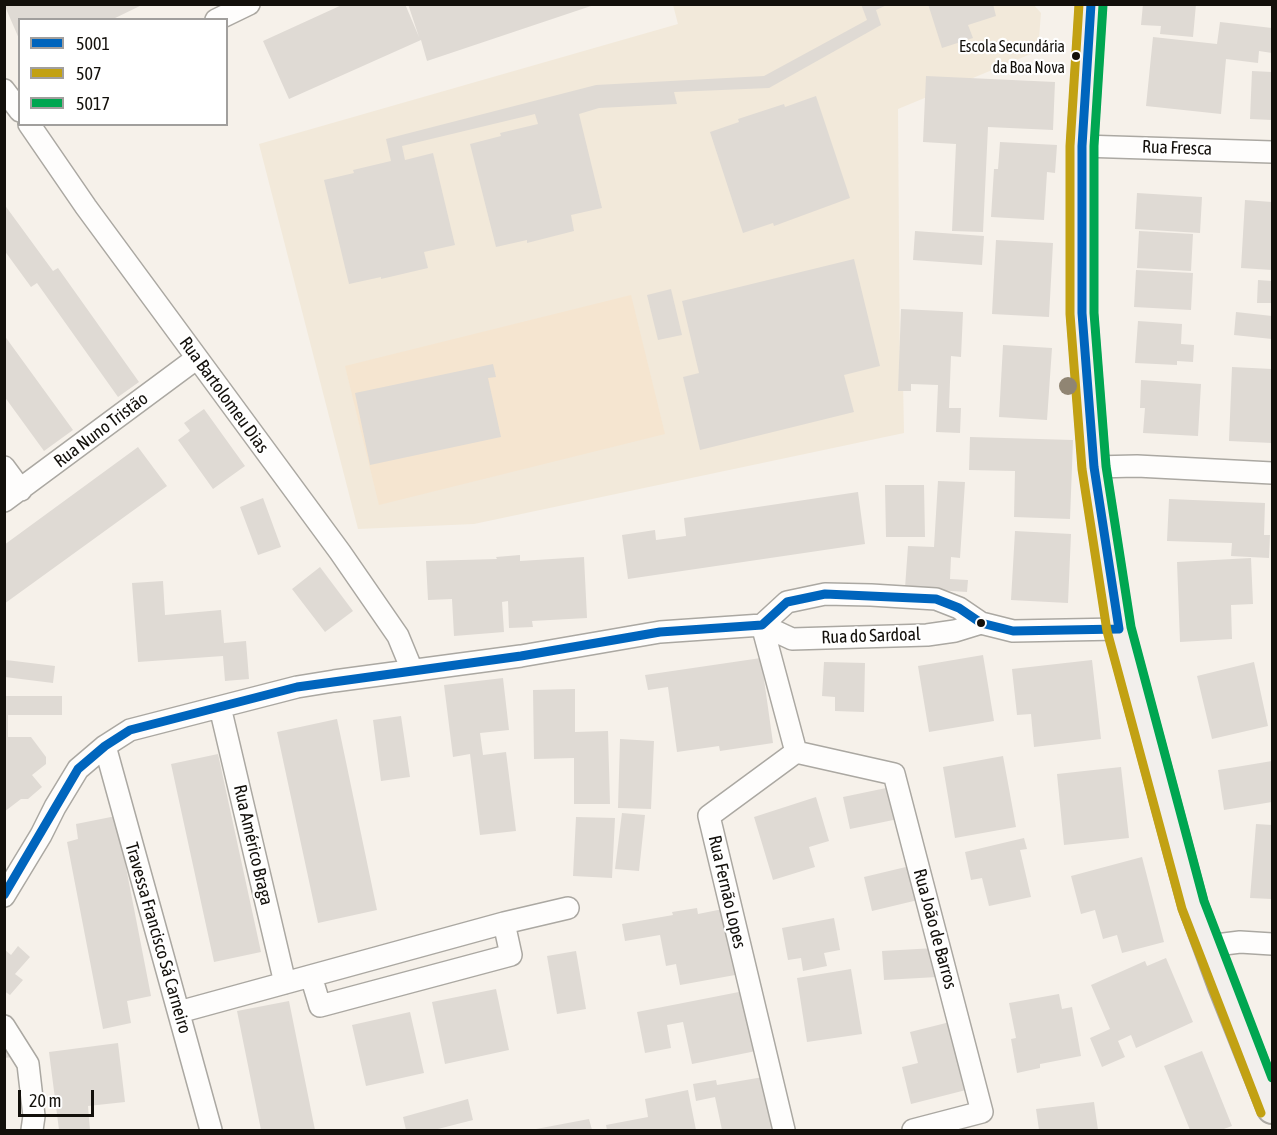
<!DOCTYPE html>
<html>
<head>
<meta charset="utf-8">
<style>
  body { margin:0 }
  #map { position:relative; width:1277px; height:1135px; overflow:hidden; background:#f6f1ea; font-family:"Asap Condensed",sans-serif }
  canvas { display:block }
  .frame { position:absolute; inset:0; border:6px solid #13100b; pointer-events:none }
  .legend { position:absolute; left:18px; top:18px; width:210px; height:108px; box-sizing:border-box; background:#fff; border:2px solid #a19f9d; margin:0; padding:8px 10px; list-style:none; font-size:18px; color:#13100b }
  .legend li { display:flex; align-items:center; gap:12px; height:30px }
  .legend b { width:30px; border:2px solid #a19f9d }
  .scale { position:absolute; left:18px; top:1090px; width:76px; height:27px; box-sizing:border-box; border:3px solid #13100b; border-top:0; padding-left:8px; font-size:18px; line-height:21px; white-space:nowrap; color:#13100b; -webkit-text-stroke:4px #fff; paint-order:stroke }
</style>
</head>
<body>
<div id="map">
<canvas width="1277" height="1135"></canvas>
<div class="frame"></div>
<ul class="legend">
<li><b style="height:8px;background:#0065bd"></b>5001</li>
<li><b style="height:8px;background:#c2a113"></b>507</li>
<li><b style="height:8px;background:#00a651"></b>5017</li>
</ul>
<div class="scale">20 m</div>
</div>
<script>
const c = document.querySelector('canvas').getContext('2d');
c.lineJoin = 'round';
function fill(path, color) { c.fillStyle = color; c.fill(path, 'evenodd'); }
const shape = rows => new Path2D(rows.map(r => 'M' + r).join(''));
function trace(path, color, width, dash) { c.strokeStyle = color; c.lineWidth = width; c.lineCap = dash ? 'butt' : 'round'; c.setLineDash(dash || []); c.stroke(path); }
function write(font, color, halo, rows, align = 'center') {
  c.font = font + ' "Asap Condensed",sans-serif'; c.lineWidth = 4.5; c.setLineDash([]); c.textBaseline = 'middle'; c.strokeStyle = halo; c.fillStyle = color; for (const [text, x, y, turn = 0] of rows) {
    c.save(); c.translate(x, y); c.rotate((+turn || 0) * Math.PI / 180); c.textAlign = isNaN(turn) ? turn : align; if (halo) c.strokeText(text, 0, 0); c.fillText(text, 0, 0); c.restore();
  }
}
const built = shape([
  [1033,4,1041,13,1038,51,898,109,900,381,903,381,904,433,474,524,358,529,259,144,678,24,673,5]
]);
const green = shape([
  [631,295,665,434,379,505,345,366]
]);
const building = shape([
  [4,4,144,4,111,20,20,20,20,41],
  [344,4,405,4,419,37,408,4,594,5,427,61,421,40,289,99,263,41],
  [861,4,889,4,876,10,881,25,769,88,674,92,677,104,599,108,579,114,602,208,571,215,574,231,527,243,527,240,496,247,470,144,501,136,500,133,538,124,535,114,402,146,405,160,433,153,455,245,424,252,428,268,381,279,381,277,349,284,324,180,354,173,353,170,391,161,386,139,596,85,764,76,867,20],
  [928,4,993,4,996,16,968,25,973,38,942,48],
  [1143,4,1196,4,1193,37,1160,34,1161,26,1141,25],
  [1220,22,1272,28,1272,53,1259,51,1258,63,1226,59,1221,114,1146,106,1153,37,1217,44],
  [1252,71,1272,72,1272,120,1250,119],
  [926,76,1055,82,1053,130,988,127,983,232,952,231,956,144,923,142],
  [816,96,850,198,774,226,773,223,743,233,710,132,739,122,738,119,784,104,785,107],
  [1000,142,1057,145,1055,173,1047,172,1044,220,991,217,994,169,998,169],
  [1137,193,1202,197,1200,233,1135,229],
  [1245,200,1272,202,1272,270,1241,268],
  [4,204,53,271,58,268,139,382,118,397,37,283,31,287,4,250],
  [915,231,984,236,982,265,913,260],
  [1139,231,1193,234,1191,271,1137,268],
  [996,240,1053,243,1049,317,992,314],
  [854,259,880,366,844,375,854,412,700,450,683,377,699,373,682,301],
  [1136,270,1193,273,1191,310,1134,307],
  [1258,280,1272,281,1272,303,1257,303],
  [671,289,682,335,658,340,647,295],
  [901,309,963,312,961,357,951,356,949,408,961,408,960,433,936,432,938,385,911,384,911,391,898,391],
  [1236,312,1272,316,1272,339,1234,335],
  [1138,321,1182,324,1181,344,1194,345,1193,362,1177,361,1177,365,1135,363],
  [4,335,73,430,44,451,4,396],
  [1003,345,1052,348,1047,420,999,417],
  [493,364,496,377,488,378,501,437,370,465,355,393],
  [1232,367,1272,369,1272,443,1229,441],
  [1141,380,1201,384,1198,436,1143,433,1145,408,1140,408],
  [204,409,245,466,213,489,178,440,190,431,184,423],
  [970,437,1073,440,1070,519,1014,517,1015,471,969,470],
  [138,447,167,486,4,604,4,545],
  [938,481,965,482,960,558,951,557,950,579,968,580,967,592,905,588,908,546,934,547],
  [885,485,924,485,925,537,886,537],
  [858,492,865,544,628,579,622,535,655,530,656,540,686,536,684,518],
  [263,498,281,547,258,555,240,507],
  [1169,499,1265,503,1264,535,1270,535,1269,558,1231,556,1232,543,1167,541],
  [1015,531,1071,534,1068,603,1011,600],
  [520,555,520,561,584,557,587,618,532,621,533,627,509,628,508,601,502,602,504,632,454,636,452,599,428,600,426,561,497,559,496,557],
  [1251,558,1253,604,1231,605,1232,639,1180,642,1177,562],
  [320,567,353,611,325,632,292,589],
  [163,581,165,615,221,610,224,643,246,641,249,679,225,681,223,656,138,662,132,583],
  [983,655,994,721,929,732,918,666],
  [761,658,773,743,720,751,719,746,677,752,668,687,648,690,645,675],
  [6,660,55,666,53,683,5,677],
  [1092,660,1101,739,1034,747,1031,714,1017,715,1012,669],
  [824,662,865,663,864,712,835,711,835,697,822,696],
  [1254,662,1268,726,1212,739,1197,676],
  [503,678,509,730,480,733,483,755,506,752,516,831,480,835,470,754,453,757,444,685],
  [575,689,575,732,608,731,610,804,574,804,574,758,534,759,533,690],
  [4,696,62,696,62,715,8,715,8,737,31,737,46,757,46,764,32,775,42,787,28,799,21,799,4,812],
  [401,716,410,777,381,781,373,720],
  [337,719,377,910,318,923,277,732],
  [620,739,654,741,651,809,618,808],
  [218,754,261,952,214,962,171,764],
  [1003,756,1016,827,955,838,943,767],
  [1272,761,1272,802,1224,810,1218,770],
  [1121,767,1129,838,1064,845,1057,774],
  [891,787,898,819,850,829,843,797],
  [816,797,829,841,809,847,815,867,773,880,754,817],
  [622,813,645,815,639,871,615,869],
  [116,816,151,996,127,1001,131,1023,103,1029,67,842,78,839,76,824],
  [576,817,615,818,612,878,573,876],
  [1256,824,1272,825,1272,899,1250,898],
  [1024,838,1027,849,1020,850,1031,897,989,906,982,878,971,880,965,852],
  [1142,857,1164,942,1122,953,1117,935,1103,939,1095,910,1081,914,1071,876],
  [910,866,918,900,872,911,864,877],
  [697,908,698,914,723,909,735,975,680,985,676,964,666,966,660,935,625,941,622,924,673,915,672,912],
  [834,918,840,950,824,953,827,966,803,971,801,958,788,960,782,928],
  [18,946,30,957,15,974,23,980,10,995,4,991,4,949,11,955],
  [935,948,937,977,884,980,882,951],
  [576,951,586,1009,557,1014,547,956],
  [1166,958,1193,1022,1136,1048,1131,1035,1118,1041,1125,1057,1102,1067,1090,1038,1110,1029,1091,985,1145,961,1147,966],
  [851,969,862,1034,807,1042,797,978],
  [496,989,509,1050,445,1064,432,1002],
  [744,991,756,1051,692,1064,683,1022,667,1025,671,1048,645,1053,637,1012],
  [1059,994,1062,1009,1072,1007,1081,1056,1040,1064,1040,1068,1017,1073,1011,1039,1016,1038,1009,1003],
  [289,1001,315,1130,261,1130,237,1011],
  [410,1012,424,1073,366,1086,352,1025],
  [4,1020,13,1057,4,1058],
  [950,1022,966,1090,911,1104,902,1067,918,1063,910,1032],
  [118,1043,125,1102,88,1106,90,1130,59,1130,49,1052],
  [1202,1051,1232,1126,1221,1130,1190,1130,1164,1066],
  [763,1077,772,1130,722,1130,715,1097,696,1101,693,1084,716,1080,717,1085],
  [688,1090,696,1130,607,1130,606,1125,648,1117,645,1099],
  [468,1099,473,1120,434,1130,406,1130,403,1117],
  [1094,1102,1098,1130,1039,1130,1036,1109],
  [589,1119,592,1130,536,1130,536,1129]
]);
const street = shape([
  [216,20,249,4],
  [4,90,20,111],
  [29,124,86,207,340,552,398,636,412,670],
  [1082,146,1272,152],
  [4,467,21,490],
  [1094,467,1137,466,1272,473],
  [4,501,197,358],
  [762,625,796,752,709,816,784,1130],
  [762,625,787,602,825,594,871,595,936,599,959,608,981,623,1013,631,1119,629],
  [220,707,285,983],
  [105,746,211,1130],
  [796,752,894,774,982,1112,913,1130],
  [4,896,41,835,55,807,78,769,105,746,130,730,297,687,334,681,521,656,660,632,762,625,792,639,927,635,955,631,981,623],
  [1208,946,1240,942,1272,944],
  [311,976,320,1006,511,955,504,923],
  [179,1012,504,923,568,908],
  [4,1026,28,1064,34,1116,32,1130]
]);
const secondary = shape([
  [1091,4,1082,146,1082,313,1094,467,1119,629,1193,905,1222,984,1272,1109]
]);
const bus1 = shape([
  [1091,4,1082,146,1082,313,1094,467,1119,629],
  [4,895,78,769,105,746,130,730,297,687,521,656,660,632,762,625,787,602,825,594,936,599,959,608,981,623,1013,631,1119,629]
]);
const bus2 = shape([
  [1079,4,1070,146,1070,314,1082,469,1107,631,1182,909,1261,1113]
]);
const bus3 = shape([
  [1103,5,1094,146,1094,313,1106,466,1131,627,1204,901,1272,1078]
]);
const trees = [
  [1068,386]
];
const markers = [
  [1076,56,5,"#13100b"],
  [981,623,5,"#13100b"]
];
const busNames = [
  ["Escola Secundária",1065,47],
  ["da Boa Nova",1065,68]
];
const streetNames = [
  ["Rua Fresca",1177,148,2],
  ["Rua Bartolomeu Dias",224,395,54],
  ["Rua Nuno Tristão",101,430,-37],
  ["Rua do Sardoal",871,636,-2],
  ["Rua Américo Braga",253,845,77],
  ["Rua Fernão Lopes",727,892,77],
  ["Rua João de Barros",935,929,75],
  ["Travessa Francisco Sá Carneiro",158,938,74]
];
fill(built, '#f2e9da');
fill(green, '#f5e5d0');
fill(building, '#dfdad4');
trace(street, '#aba8a2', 24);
trace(secondary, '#aba8a2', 32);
trace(street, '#fefdfc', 21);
trace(secondary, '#f2efec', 28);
trace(bus1, '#0065bd', 9);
trace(bus2, '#c2a113', 9);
trace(bus3, '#00a651', 9);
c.fillStyle = '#908573';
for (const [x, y] of trees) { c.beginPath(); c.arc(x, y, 9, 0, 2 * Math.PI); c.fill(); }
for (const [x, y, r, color] of markers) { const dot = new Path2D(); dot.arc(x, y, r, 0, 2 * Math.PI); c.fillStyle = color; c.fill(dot); trace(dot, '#fff', 2); }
write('16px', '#13100b', '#fff', busNames, 'right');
write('18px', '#13100b', '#fff', streetNames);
</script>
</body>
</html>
